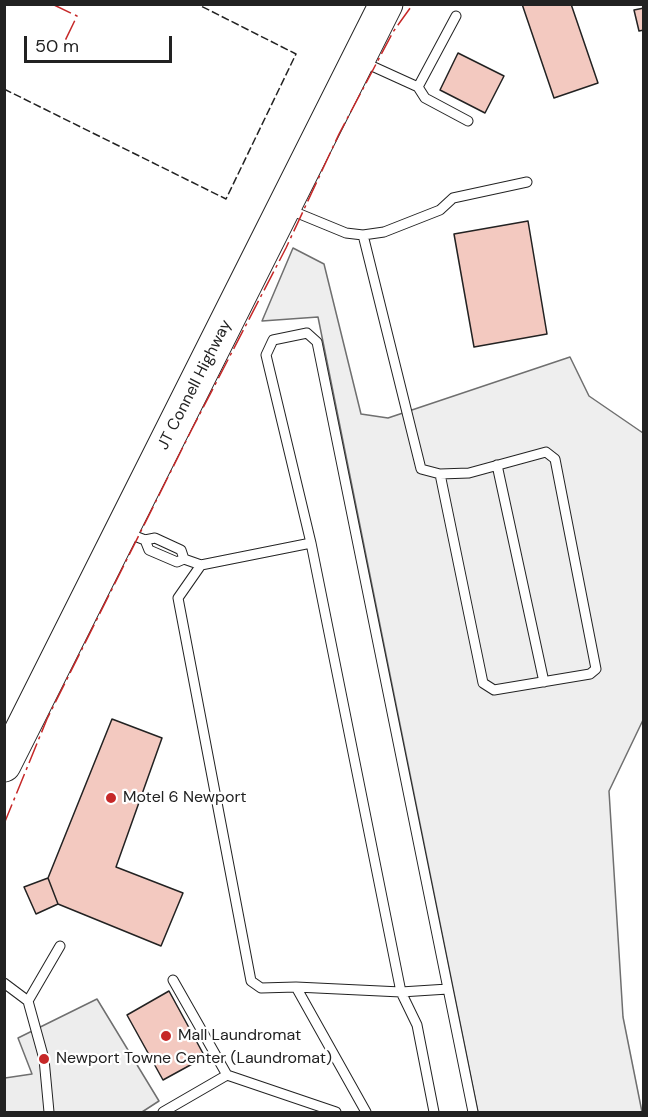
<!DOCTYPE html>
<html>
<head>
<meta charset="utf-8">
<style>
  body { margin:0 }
  #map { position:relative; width:648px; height:1117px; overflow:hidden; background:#fff; font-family:"DM Sans",sans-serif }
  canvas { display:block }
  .frame { position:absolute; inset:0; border:6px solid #222; pointer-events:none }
  .scale { position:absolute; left:24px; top:36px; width:148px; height:27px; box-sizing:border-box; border:3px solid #222; border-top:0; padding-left:8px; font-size:18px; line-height:21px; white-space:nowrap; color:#222; -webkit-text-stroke:4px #fff; paint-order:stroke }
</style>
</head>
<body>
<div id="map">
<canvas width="648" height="1117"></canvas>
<div class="frame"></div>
<div class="scale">50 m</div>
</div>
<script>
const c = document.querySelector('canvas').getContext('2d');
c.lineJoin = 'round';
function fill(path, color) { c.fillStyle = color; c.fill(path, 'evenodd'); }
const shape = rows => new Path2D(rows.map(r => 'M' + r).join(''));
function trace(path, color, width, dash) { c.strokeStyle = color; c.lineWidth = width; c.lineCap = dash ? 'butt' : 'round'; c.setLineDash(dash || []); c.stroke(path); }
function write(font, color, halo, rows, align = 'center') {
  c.font = font + ' "DM Sans",sans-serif'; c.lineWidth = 4.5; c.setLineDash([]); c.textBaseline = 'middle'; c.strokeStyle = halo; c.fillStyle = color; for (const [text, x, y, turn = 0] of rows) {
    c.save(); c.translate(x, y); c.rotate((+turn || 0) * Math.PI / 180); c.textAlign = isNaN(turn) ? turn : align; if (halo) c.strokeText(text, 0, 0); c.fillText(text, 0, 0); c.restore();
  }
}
const green = shape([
  [293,248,324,264,361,414,388,418,570,357,589,396,643,433,643,720,609,791,623,1017,642,1112,478,1112,318,317,262,321,293,248]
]);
const parking = shape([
  [97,999,159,1101,142,1112,5,1112,5,1078,32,1074,18,1038,97,999]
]);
const building = shape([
  [522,4,571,4,598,83,554,98,522,4],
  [644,8,644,30,639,31,634,10,644,8],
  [458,53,504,76,485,113,440,90,458,53],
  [528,221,547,334,474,347,454,234,528,221],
  [112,719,162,738,116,867,183,893,161,946,58,904,48,878,112,719],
  [48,878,58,904,36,914,24,887,48,878],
  [169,991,205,1057,163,1080,127,1015,169,991]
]);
const lane = shape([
  [363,62,418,87,456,16],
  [418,87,425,98,468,121],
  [290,210,346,233,363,235,384,232,440,210,453,198,527,182],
  [363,235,421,469,440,474,469,473,546,452,555,459,596,669,590,674,494,690,483,683,440,474],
  [497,465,544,682],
  [127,533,145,540,155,538,181,550,184,559,177,562,149,550,145,540],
  [311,543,401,992,417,1025,434,1112],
  [184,559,201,565,311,543,266,355,273,340,307,333,317,342,473,1112],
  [201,565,178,598,251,981,261,988,296,987,366,1112],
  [4,983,28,1001,44,1059,49,1112],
  [296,987,401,992,448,989],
  [28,1001,60,946],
  [227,1075,336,1112],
  [163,1112,227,1075,173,980]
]);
const highway = shape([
  [4,765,386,4]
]);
const fence = shape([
  [4,89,226,199,296,54,197,4]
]);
const power = shape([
  [52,4,77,16,63,45],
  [4,824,47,719,192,429,286,248,339,134,393,32,413,4]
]);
const markers = [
  [111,798,6,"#c62828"],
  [166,1036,6,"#c62828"],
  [44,1059,6,"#c62828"]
];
const streetNames = [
  ["JT Connell Highway",195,385,-63]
];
const poiNames = [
  ["Motel 6 Newport",123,798],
  ["Mall Laundromat",178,1036],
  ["Newport Towne Center (Laundromat)",56,1059]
];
fill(green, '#eee');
trace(green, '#6f6f6f', 1.5);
fill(parking, '#ededed');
trace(parking, '#6f6f6f', 1.5);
fill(building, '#f3c9c0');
trace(building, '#222', 1.5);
trace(lane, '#222', 11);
trace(highway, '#222', 35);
trace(lane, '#fff', 9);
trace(highway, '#fff', 33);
trace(fence, '#222', 1.5, [8, 3]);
trace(power, '#c62828', 1.5, [21, 4.5, 3, 4.5]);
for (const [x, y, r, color] of markers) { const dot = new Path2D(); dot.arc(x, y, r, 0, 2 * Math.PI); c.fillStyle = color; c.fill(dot); trace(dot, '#fff', 2); }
write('16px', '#222', '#fff', streetNames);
write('16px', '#222', '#fff', poiNames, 'left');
</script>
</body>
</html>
